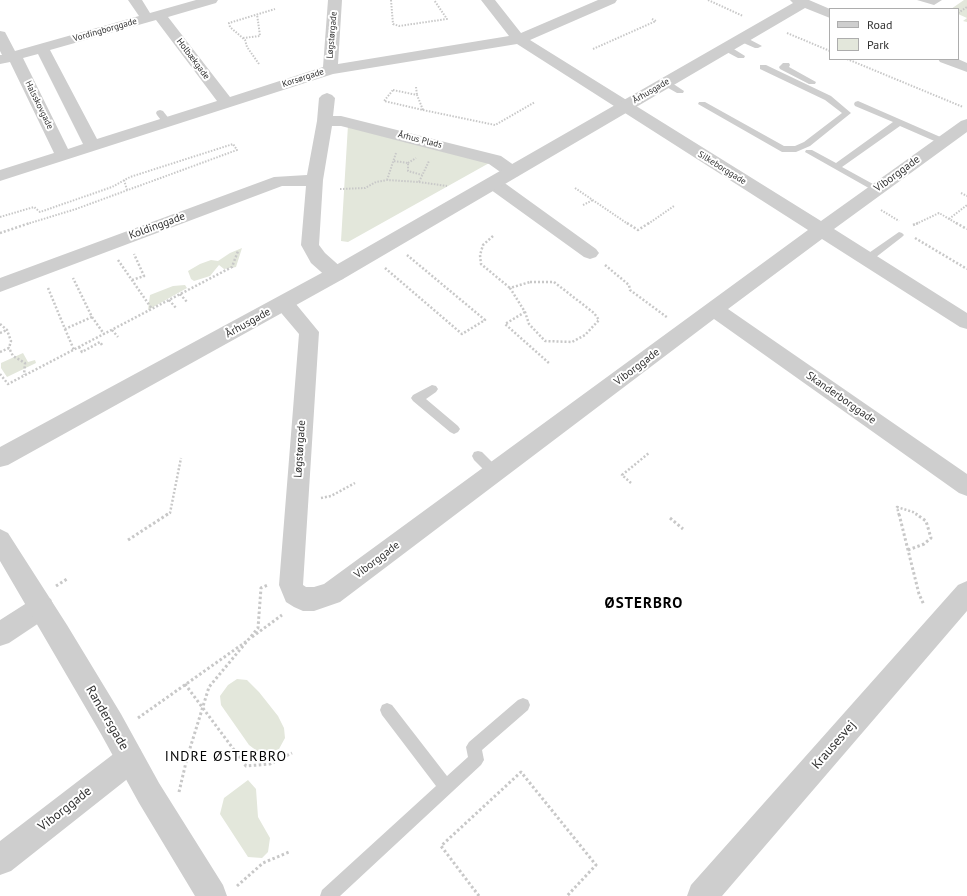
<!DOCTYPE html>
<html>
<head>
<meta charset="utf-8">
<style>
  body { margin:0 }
  #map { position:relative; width:967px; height:896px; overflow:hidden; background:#fff; font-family:"PT Sans",sans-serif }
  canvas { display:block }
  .legend { position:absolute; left:829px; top:8px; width:130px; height:52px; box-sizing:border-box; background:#fff; border:1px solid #adadad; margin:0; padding:5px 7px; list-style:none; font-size:12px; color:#313131 }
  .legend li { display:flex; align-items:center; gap:8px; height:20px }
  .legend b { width:20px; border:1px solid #adadad }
</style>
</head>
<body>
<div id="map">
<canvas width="967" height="896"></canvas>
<ul class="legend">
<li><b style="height:5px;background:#cecece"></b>Road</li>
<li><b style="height:11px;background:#e3e7db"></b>Park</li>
</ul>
</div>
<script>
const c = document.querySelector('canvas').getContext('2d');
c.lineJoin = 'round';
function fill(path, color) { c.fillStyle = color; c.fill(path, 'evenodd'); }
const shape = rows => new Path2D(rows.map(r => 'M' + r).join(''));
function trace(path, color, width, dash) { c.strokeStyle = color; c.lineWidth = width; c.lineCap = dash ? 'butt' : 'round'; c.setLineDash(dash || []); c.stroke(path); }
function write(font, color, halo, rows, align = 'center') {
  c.font = font + ' "PT Sans",sans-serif'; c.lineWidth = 4; c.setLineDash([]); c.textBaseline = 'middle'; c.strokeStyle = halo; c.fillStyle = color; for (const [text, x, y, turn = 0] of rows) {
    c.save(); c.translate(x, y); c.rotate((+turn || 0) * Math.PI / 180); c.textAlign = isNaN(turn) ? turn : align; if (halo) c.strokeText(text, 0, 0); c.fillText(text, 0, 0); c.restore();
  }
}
const green = shape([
  [964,0,967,0,967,22,963,21,967,18,958,14,958,9,951,9],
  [348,125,491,162,348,242,341,241],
  [242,248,236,267,224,269,219,265,210,276,194,281,191,279,188,271,200,264,211,260,218,261,230,253],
  [185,285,187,288,148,310,150,295,173,286],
  [23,353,28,362,35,360,36,363,7,377,1,368,1,363],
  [237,679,247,680,259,692,278,716,284,728,285,738,279,749,268,753,261,754,249,745,221,705,220,696,228,685],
  [248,780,256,789,258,817,270,838,268,852,262,858,248,857,220,814,224,798]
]);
const pathFar2 = shape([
  [391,0,393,24,399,26,447,19,434,0],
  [708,0,743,16],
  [958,13,967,7],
  [787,33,830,51],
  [243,38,260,36,257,14],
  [593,49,656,21,652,19],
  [847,59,963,107],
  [259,64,247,47,245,40,230,27,229,23,275,9],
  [416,87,417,95],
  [393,90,417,95,423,110,384,101,393,90],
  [423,110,495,125,535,102],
  [394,161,408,163,408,171,422,175],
  [408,163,416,158],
  [124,180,127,190],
  [387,180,396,153],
  [419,182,447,186],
  [575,188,628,224],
  [340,189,365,188,376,182,387,180,419,182,429,161],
  [961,193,967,196],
  [583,205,593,200],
  [881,210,899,221],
  [0,217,34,207,40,212,112,187,130,177,233,144,237,150,76,209,27,224],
  [949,219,967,205],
  [648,224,674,206],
  [916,224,939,213,958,224]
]);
const pathFar1 = shape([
  [627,223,638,230,649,223],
  [956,223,967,229],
  [913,225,918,223],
  [0,233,30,223],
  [493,236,483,245,480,255,481,264,510,288],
  [915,238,967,269],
  [118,260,152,309],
  [605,265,629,285,630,290,668,318],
  [385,268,462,334,485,320,407,255],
  [132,280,144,276,134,254],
  [530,282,554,282,594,313,599,320,585,335,572,342,545,341,529,324,525,312,510,288,530,282],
  [48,288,65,329,92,317,73,278],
  [180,294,187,302],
  [169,300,176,308],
  [525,312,505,324,550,364],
  [92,317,104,334],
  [0,324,7,330,11,341,9,348],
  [65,329,74,350],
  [112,330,118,337],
  [0,333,7,330],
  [79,347,82,352,100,342,102,345],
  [0,352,9,348,13,356,25,363,24,375],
  [0,374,8,384,232,267,238,251],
  [631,483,622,475,649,453],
  [321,498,331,496,355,483],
  [166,515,170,513,181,458],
  [899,515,897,507,913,512,918,515]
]);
const path = shape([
  [899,514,919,594,924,605],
  [670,518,683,529],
  [128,540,168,514],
  [908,550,924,544,931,538,926,521,916,514],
  [56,586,67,579],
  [252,637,282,615],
  [185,684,246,766,270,764,292,753],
  [138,718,247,641],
  [179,792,187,758,209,687,258,628,261,588,268,585],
  [237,886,263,863,289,852],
  [479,896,441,846,521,772,596,865,567,896]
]);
const service = shape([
  [917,0,942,0,934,5,917,0],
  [739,37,745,37,762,46,758,48,755,48,739,41,739,37],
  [723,46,729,46,745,56,744,58,738,58,723,50,723,46],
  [783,63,789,63,790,65,789,67,816,82,815,84,809,84,780,69,779,67,783,63],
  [760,65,766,65,831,96,851,113,810,146,796,152,782,152,698,104,699,102,705,102,784,146,795,146,804,142,842,113,825,100,760,69,760,65],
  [663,81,669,81,684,91,683,93,677,93,663,85,662,83,663,81],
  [858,101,945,139,946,141,945,143,939,143,900,126,842,167,882,189,877,192,874,191,805,152,806,150,812,150,836,163,893,122,855,106,854,104,855,102,858,101],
  [160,110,163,111,170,120,171,122,170,124,164,124,157,115,156,113,157,111,160,110],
  [899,232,902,233,904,235,902,237,871,261,863,261,862,259,863,257,899,232],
  [432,385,436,386,438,389,436,392,426,399,458,426,460,429,458,432,454,434,450,432,413,401,411,398,413,395,432,385],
  [478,451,482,452,499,469,501,473,499,477,495,478,491,477,474,460,472,456,474,452,478,451],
  [523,698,528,700,530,705,528,710,482,750,484,760,481,765,340,896,320,896,322,890,436,786,382,715,380,710,382,705,387,703,392,705,447,776,468,757,466,747,469,742,518,700,523,698]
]);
const minor = shape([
  [128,0,142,0,150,13,196,0,218,0,216,3,168,17,230,97,323,67,328,0,342,0,338,64,509,36,481,0,495,0,521,33,598,0,617,0,615,3,530,40,821,221,961,121,967,119,967,132,834,229,967,313,967,329,960,327,822,239,728,309,967,474,967,496,959,493,714,319,340,602,314,611,303,611,294,607,286,602,279,585,299,334,277,308,274,303,277,298,284,296,291,298,319,332,303,585,306,587,314,587,324,584,808,230,517,44,333,74,0,181,0,170,54,153,10,62,0,64,0,55,2,55,0,51,0,31,5,32,15,51,139,16,128,0],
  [156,20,217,101,97,139,50,50,156,20],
  [38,54,83,144,68,149,23,58,38,54],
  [327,93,332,95,335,98,333,116,341,116,501,156,518,168,520,172,518,176,512,177,506,176,489,164,341,126,332,126,323,180,319,245,325,253,343,269,345,274,343,279,336,281,329,279,311,263,301,245,306,186,282,186,0,292,0,278,274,177,307,175,317,121,319,98,322,95,327,93],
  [493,178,499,179,596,249,599,253,596,257,590,259,584,257,487,187,484,183,487,179,493,178],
  [967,581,967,611,722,896,687,896,691,885,958,585,967,581],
  [42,595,51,599,54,607,51,615,9,643,0,646,0,620,33,599,42,595],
  [130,745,140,749,144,759,140,769,11,871,0,875,0,841,120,749,130,745]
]);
const tertiary = shape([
  [790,0,809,0,830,9,830,18,805,8,343,279,8,465,0,467,0,447,329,269,793,3,790,0],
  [938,59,958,59,967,63,967,72,940,62,938,59],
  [0,529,8,533,67,625,121,714,159,783,223,885,227,896,195,896,139,803,101,734,0,561,0,529]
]);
const farStreetnames = [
  ["Vordingborggade",105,30,-16],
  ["Løgstørgade",332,35,-85],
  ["Holbækgade",193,59,53],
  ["Korsørgade",303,78,-18],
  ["Århusgade",651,91,-30],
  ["Halsskovgade",39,105,64],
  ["Århus Plads",420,140,14],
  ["Silkeborggade",722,168,32]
];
const streetNames = [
  ["Viborggade",897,174,-36],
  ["Koldinggade",157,226,-20],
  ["Århusgade",248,323,-29],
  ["Viborggade",637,367,-37],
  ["Skanderborggade",841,398,35],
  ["Løgstørgade",300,449,-86],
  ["Viborggade",377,560,-37]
];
const nearStreetnames = [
  ["Randersgade",107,718,60],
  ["Krausesvej",834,745,-49],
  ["Viborggade",65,809,-38]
];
const nearNeighbourhoodnames = [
  ["INDRE ØSTERBRO",226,757]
];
const districtNames = [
  ["ØSTERBRO",644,604]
];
fill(green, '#e3e7db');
trace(pathFar2, '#c8c8c8', 2, [1.5, 1.5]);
trace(pathFar1, '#c8c8c8', 2.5, [2, 2]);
trace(path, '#c8c8c8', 3, [2.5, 2.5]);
fill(service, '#cecece');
fill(minor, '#cecece');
fill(tertiary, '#cecece');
write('9px', '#313131', '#fff', farStreetnames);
write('11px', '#313131', '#fff', streetNames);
write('13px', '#313131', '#fff', nearStreetnames);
c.letterSpacing = '1px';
write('14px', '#000', '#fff', nearNeighbourhoodnames);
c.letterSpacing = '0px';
c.letterSpacing = '1px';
write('bold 15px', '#000', '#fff', districtNames);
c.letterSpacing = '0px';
</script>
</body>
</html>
